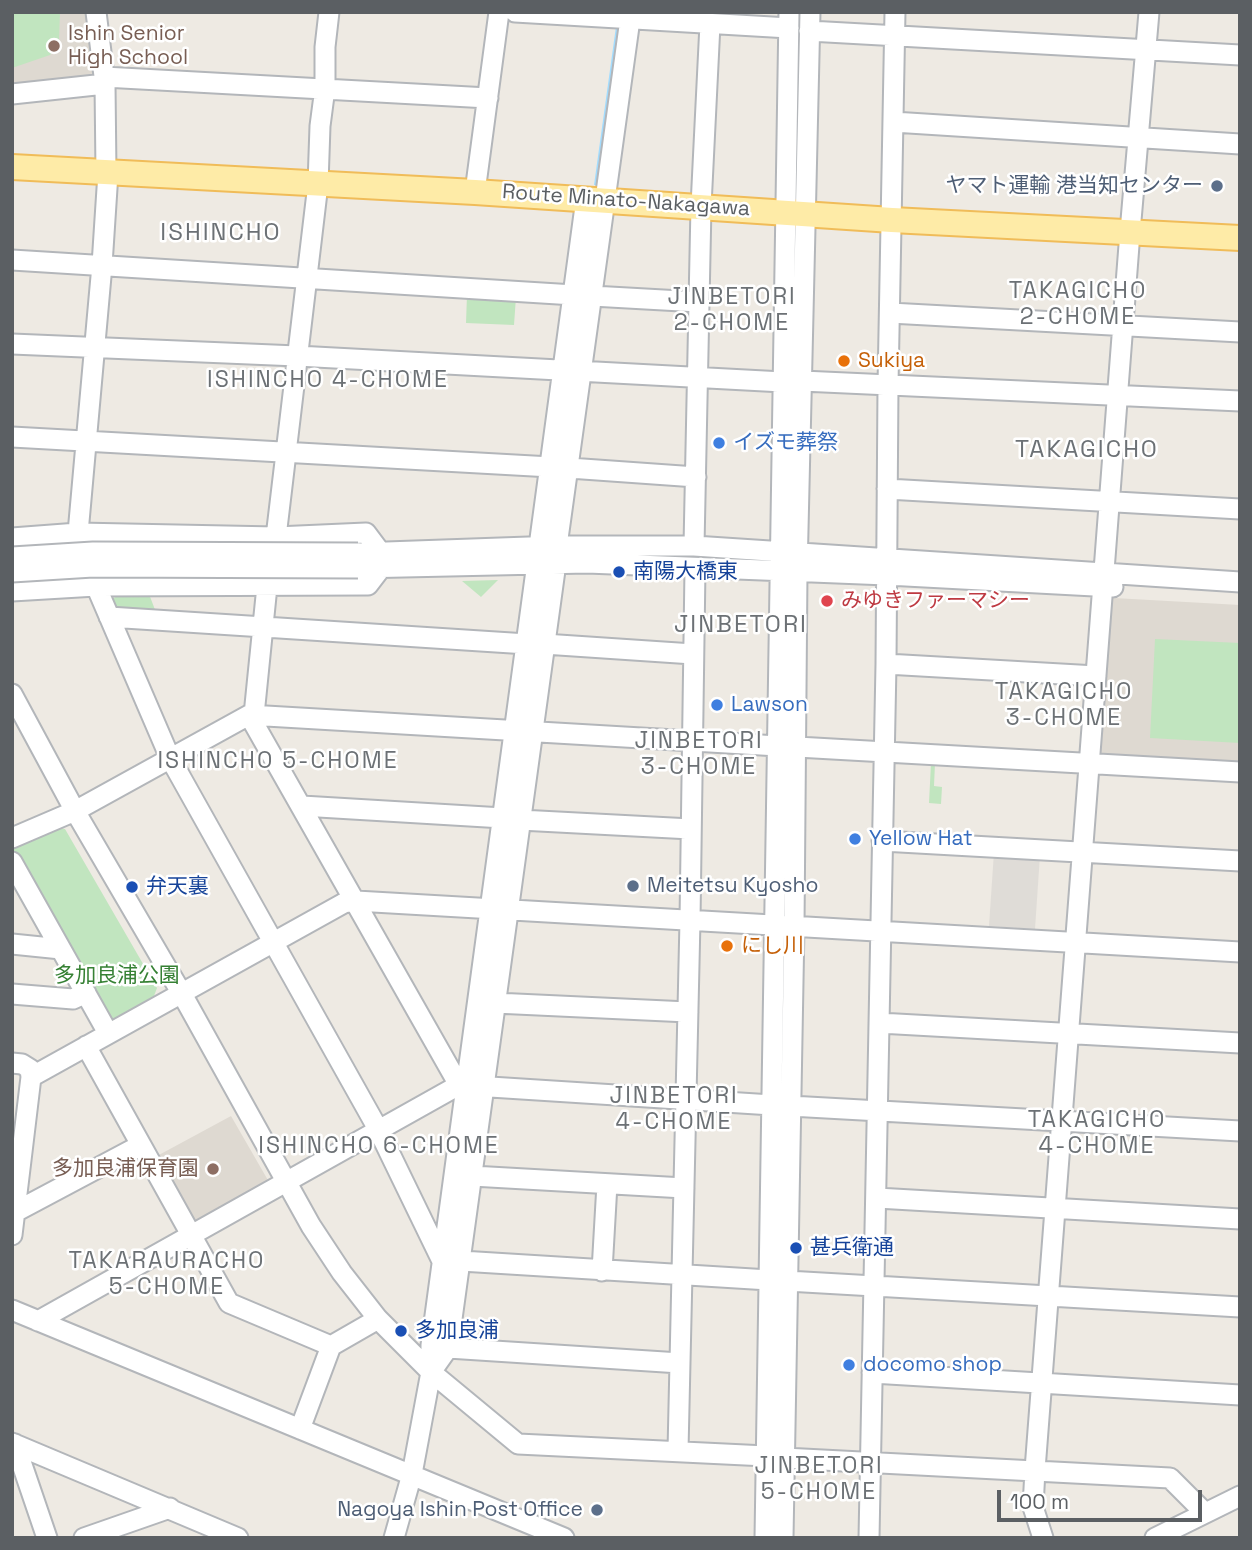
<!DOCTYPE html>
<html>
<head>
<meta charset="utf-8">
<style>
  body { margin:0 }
  #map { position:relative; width:1252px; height:1550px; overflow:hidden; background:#eeeae3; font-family:"Space Grotesk",sans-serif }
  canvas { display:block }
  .frame { position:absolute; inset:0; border:14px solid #5b5f63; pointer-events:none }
  .scale { position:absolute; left:997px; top:1490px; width:205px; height:32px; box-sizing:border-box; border:4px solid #5b5f63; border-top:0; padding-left:9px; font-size:21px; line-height:24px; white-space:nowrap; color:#5b5f63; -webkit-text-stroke:5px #fff; paint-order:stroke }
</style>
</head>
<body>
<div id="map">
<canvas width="1252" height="1550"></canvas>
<div class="frame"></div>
<div class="scale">100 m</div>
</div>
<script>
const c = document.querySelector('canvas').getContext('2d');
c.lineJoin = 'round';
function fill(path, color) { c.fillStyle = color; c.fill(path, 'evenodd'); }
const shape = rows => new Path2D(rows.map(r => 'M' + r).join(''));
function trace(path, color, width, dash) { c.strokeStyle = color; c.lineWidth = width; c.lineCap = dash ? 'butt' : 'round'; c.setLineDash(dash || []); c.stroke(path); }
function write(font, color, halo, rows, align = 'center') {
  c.font = font + ' "Space Grotesk","Noto Sans JP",sans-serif'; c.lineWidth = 5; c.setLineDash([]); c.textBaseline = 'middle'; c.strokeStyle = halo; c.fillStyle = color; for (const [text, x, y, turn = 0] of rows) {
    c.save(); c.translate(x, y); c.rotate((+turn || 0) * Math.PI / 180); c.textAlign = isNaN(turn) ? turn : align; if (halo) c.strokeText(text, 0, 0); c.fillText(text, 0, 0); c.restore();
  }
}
const industrial = shape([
  [994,852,1040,855,1035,929,989,926]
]);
const education = shape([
  [12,12,92,12,100,80,12,88],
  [1114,598,1240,605,1240,766,1101,758,1096,751,1107,602],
  [231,1116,269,1182,200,1221,192,1221,157,1156]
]);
const green = shape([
  [12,12,60,12,59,41,50,55,12,68],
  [467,295,516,297,514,325,466,323],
  [498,580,481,597,462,581],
  [124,594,149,594,157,615,115,609,113,598],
  [1155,639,1240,643,1240,743,1150,738],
  [931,763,935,763,934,786,942,787,941,804,929,803],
  [54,826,65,829,157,988,154,996,113,1020,108,1017,13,849,15,844]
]);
const water = shape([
  [618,12,625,12,602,185,594,185]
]);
const minor = shape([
  [96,12,105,84,106,173],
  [515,12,789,28],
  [809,31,1240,55],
  [104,77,488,98],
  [12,94,105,84],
  [893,122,1240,144],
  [475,192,499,12],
  [12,260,574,295],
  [592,296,699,302],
  [890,313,1240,332],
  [12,344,297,356,783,382],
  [802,381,1240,401],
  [12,437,551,467],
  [569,468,696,477],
  [887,489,1240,509],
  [276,537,318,184,320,126,325,88,325,47,329,12],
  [12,538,78,533,276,537,366,533,381,553],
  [539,546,586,199],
  [557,546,631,12],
  [694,546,701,206,710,24],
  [358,553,557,546,694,546,1240,582],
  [358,568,587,563,887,575,1113,587],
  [96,586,170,758,378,1129,443,1263],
  [78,587,78,533,102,265,108,173],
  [12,591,96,586,368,585,381,568],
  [109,617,527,644],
  [544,644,693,654],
  [886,664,1096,676],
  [12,694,75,811,182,994,311,1226,342,1273,378,1319,431,1372,518,1444,766,1456],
  [249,715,459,1085],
  [254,715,267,586],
  [797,747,1240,772],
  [302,806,503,818],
  [520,820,691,829],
  [12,838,75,811,249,715,778,746],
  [882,841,1240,861],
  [12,862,108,1033],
  [12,944,61,949],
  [12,994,73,999,86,993],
  [495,1003,688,1012],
  [879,1023,1240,1043],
  [86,1046,229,1303,331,1346],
  [12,1063,22,1064,30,1069,31,1077,12,1235],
  [31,1077,344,903,356,901,1240,952],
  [790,1106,1240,1131],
  [472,1176,684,1188],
  [877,1198,1240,1219],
  [15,1212,141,1145],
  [461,1261,769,1280],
  [602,1271,607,1184],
  [787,1281,1240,1307],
  [12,1310,564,1538],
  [38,1321,459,1085,772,1105],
  [448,1348,680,1363],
  [431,1372,448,1348,556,563],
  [872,1373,1240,1395],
  [300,1429,331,1346,378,1319],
  [12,1443,238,1538],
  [15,1444,47,1538],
  [678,1451,690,920,695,568],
  [784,1458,1170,1478,1205,1513],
  [84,1538,170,1508],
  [394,1538,412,1474,431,1372,431,1345,537,563],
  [765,1538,789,12],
  [783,1538,794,926,797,573,810,12],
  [869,1538,886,664,888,385,895,12],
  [1043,1538,1033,1507,1035,1470,1130,232,1149,12],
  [1155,1538,1240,1496]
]);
const major = shape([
  [12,167,475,192,892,220,1240,238]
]);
const minorBridge = shape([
  [12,557,93,552,358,553],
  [12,572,93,567,358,568]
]);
const markers = [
  [54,46,7,"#8d6e63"],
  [1217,186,7,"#5c6f8a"],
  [844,361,7,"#e8710a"],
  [719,443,7,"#3f7fe0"],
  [619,572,7,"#1a4fb4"],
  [827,601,7,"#e0444e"],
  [717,705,7,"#3f7fe0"],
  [855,839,7,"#3f7fe0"],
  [633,886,7,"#5c6f8a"],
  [132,887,7,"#1a4fb4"],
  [727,946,7,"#e8710a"],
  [213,1169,7,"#8d6e63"],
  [796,1248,7,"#1a4fb4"],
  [401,1331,7,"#1a4fb4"],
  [849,1365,7,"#3f7fe0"],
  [597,1510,7,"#5c6f8a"]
];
const educationNames = [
  ["Ishin Senior",68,34],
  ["High School",68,58],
  ["多加良浦保育園",199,1169,"right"]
];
const serviceNames = [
  ["ヤマト運輸 港当知センター",1203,186],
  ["Meitetsu Kyosho",647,886,"left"],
  ["Nagoya Ishin Post Office",583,1510]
];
const streetNames = [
  ["Route Minato-Nakagawa",626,201,4]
];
const foodNames = [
  ["Sukiya",858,361],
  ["にし川",741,946]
];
const shopNames = [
  ["イズモ葬祭",733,443],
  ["Lawson",731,705],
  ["Yellow Hat",869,839],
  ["docomo shop",863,1365]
];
const transitNames = [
  ["南陽大橋東",633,572],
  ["弁天裏",146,887],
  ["甚兵衛通",810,1248],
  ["多加良浦",415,1331]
];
const healthNames = [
  ["みゆきファーマシー",841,601]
];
const parkNames = [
  ["多加良浦公園",117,976]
];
const neighbourhoodNames = [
  ["TAKAGICHO",1078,292],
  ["2-CHOME",1078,318],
  ["JINBETORI",732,298],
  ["2-CHOME",732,324],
  ["ISHINCHO 4-CHOME",328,381],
  ["TAKAGICHO",1064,693],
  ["3-CHOME",1064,719],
  ["JINBETORI",699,742],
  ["3-CHOME",699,768],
  ["ISHINCHO 5-CHOME",278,762],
  ["JINBETORI",674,1097],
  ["4-CHOME",674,1123],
  ["TAKAGICHO",1097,1121],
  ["4-CHOME",1097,1147],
  ["ISHINCHO 6-CHOME",379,1147],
  ["TAKARAURACHO",167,1262],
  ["5-CHOME",167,1288],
  ["JINBETORI",819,1467],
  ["5-CHOME",819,1493]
];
const quarterNames = [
  ["ISHINCHO",221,233],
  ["TAKAGICHO",1087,450],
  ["JINBETORI",741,625]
];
fill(industrial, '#dfdcd7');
fill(education, '#ded9d1');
fill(green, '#c1e5bf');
fill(water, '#a2dcfe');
trace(minor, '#b3b6ba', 23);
trace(major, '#f0bc59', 28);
trace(minor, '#fff', 19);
trace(major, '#feeba7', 24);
trace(minorBridge, '#b3b6ba', 23, []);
trace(minorBridge, '#fff', 19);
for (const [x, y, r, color] of markers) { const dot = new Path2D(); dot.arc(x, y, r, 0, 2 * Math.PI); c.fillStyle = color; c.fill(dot); trace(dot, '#fff', 2.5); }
write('21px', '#785e54', '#fff', educationNames, 'left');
write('21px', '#4e5e75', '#fff', serviceNames, 'right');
write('21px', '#5b5f63', '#fff', streetNames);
write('21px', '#c56008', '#fff', foodNames, 'left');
write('21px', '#366cbe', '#fff', shopNames, 'left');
write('21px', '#164399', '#fff', transitNames, 'left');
write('21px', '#be3a42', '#fff', healthNames, 'left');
write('21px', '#368134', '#fff', parkNames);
c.letterSpacing = '2px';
write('23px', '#6c7175', '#fff', neighbourhoodNames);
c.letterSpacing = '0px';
c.letterSpacing = '2px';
write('24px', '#6c7175', '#fff', quarterNames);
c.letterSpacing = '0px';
</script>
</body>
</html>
